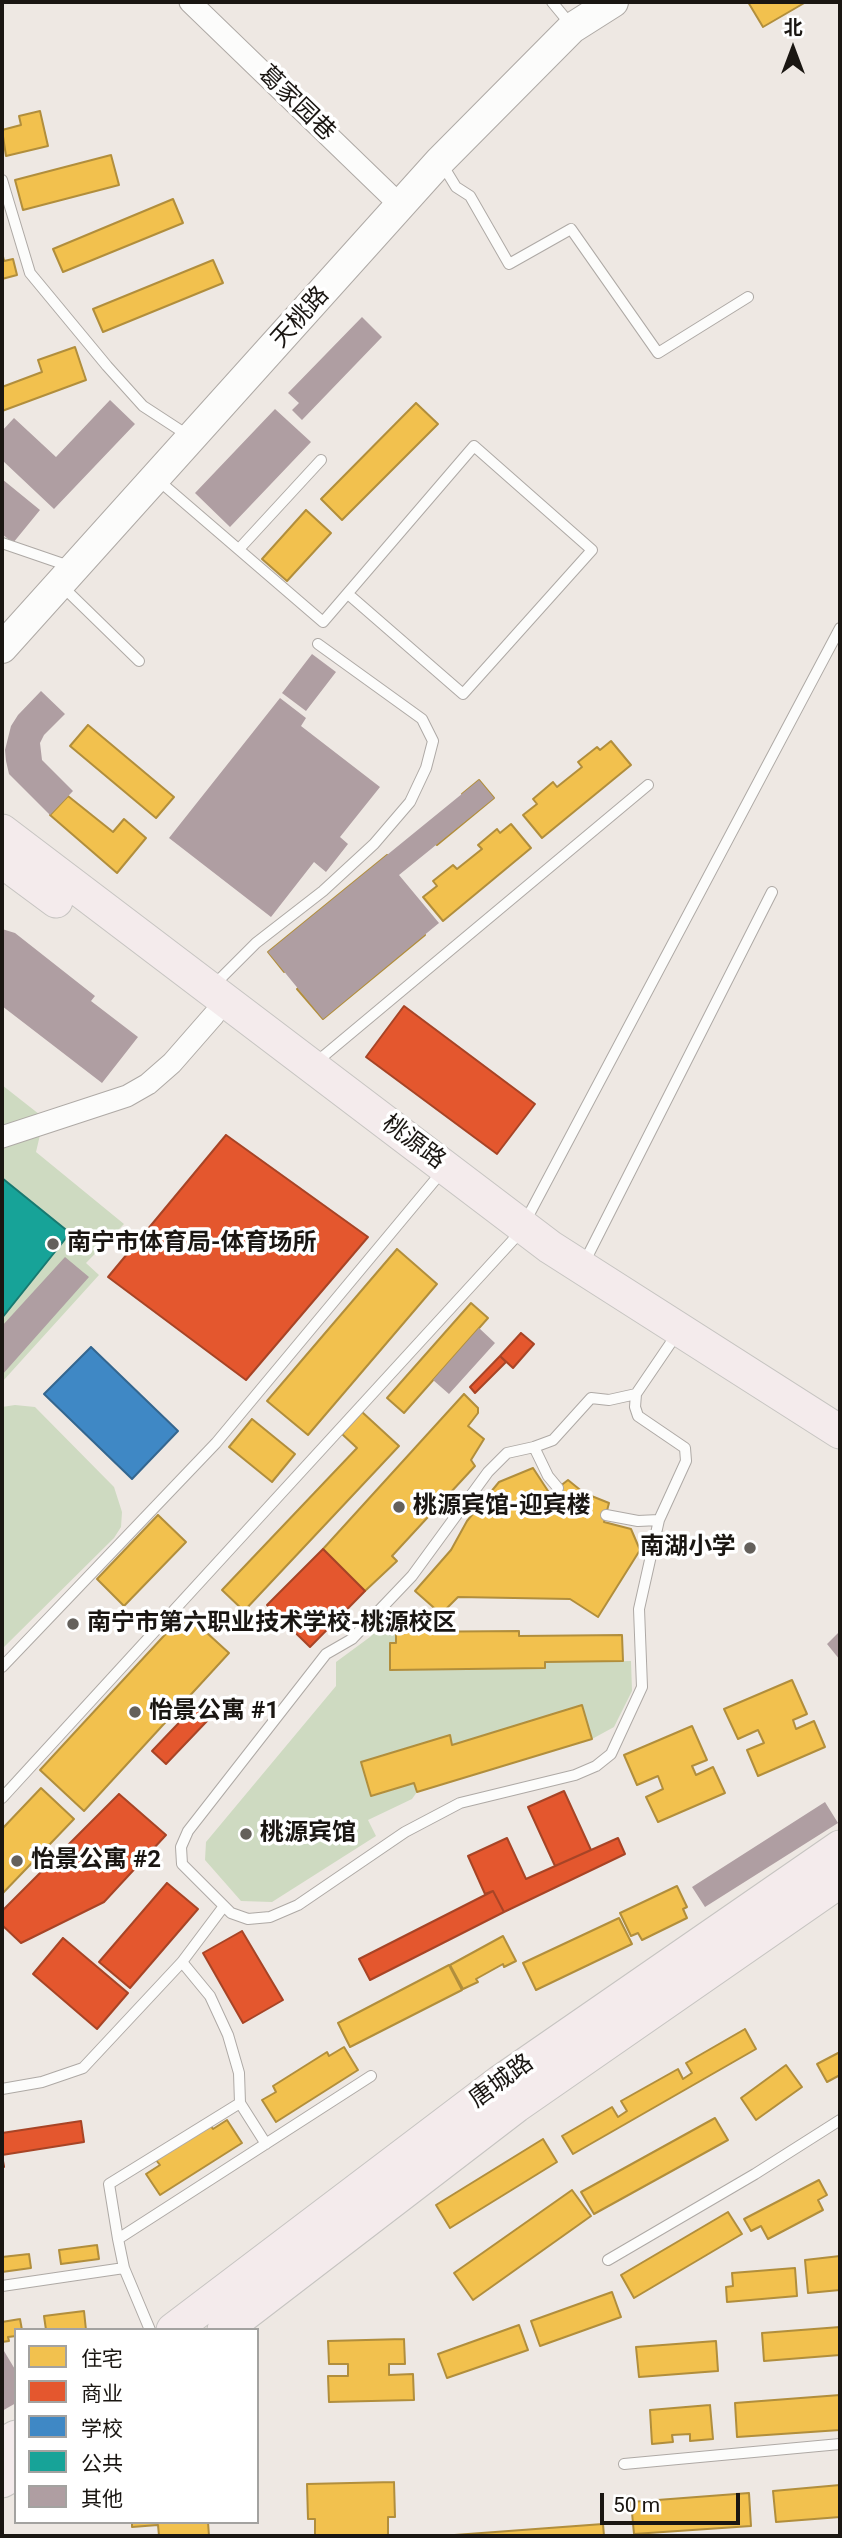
<!DOCTYPE html>
<html>
<head>
<meta charset="utf-8">
<style>
  body { margin:0 }
  #map { position:relative; width:842px; height:2538px; overflow:hidden; background:#eee8e3; font-family:Roboto,"Noto Sans SC",sans-serif }
  canvas { display:block }
  .frame { position:absolute; inset:0; border:4px solid #1a1612; pointer-events:none }
  .legend { position:absolute; left:14px; top:2328px; width:245px; height:196px; box-sizing:border-box; background:#fff; border:2px solid #a3a2a0; margin:0; padding:9px 12px; list-style:none; font-size:21px; color:#1a1612 }
  .legend li { display:flex; align-items:center; gap:14px; height:35px }
  .legend b { width:35px; border:2px solid #a3a2a0 }
  .north { position:absolute; left:758px; top:14px; width:70px; height:70px; -webkit-text-stroke:5px #fff; paint-order:stroke; rotate:0deg; font-size:19px; font-weight:700; line-height:28px; text-align:center; color:#1a1612 }
  .north::after { content:''; display:block; margin:auto; width:24px; height:32px; background:#1a1612; clip-path:polygon(50% 0,100% 100%,50% 72%,0 100%) }
  .scale { position:absolute; left:600px; top:2493px; width:140px; height:32px; box-sizing:border-box; border:4px solid #1a1612; border-top:0; padding-left:9px; font-size:21px; line-height:24px; white-space:nowrap; color:#1a1612; -webkit-text-stroke:5px #fff; paint-order:stroke }
</style>
</head>
<body>
<div id="map">
<canvas width="842" height="2538"></canvas>
<div class="frame"></div>
<ul class="legend">
<li><b style="height:19px;background:#f2c14e"></b>住宅</li>
<li><b style="height:19px;background:#e4572e"></b>商业</li>
<li><b style="height:19px;background:#3f88c5"></b>学校</li>
<li><b style="height:19px;background:#17a398"></b>公共</li>
<li><b style="height:19px;background:#af9ea2"></b>其他</li>
</ul>
<div class="north">北</div>
<div class="scale">50 m</div>
</div>
<script>
const c = document.querySelector('canvas').getContext('2d');
c.lineJoin = 'round';
function fill(path, color) { c.fillStyle = color; c.fill(path, 'evenodd'); }
const shape = rows => new Path2D(rows.map(r => 'M' + r).join(''));
function trace(path, color, width, dash) { c.strokeStyle = color; c.lineWidth = width; c.lineCap = dash ? 'butt' : 'round'; c.setLineDash(dash || []); c.stroke(path); }
function write(font, color, halo, rows, align = 'center') {
  c.font = font + ' Roboto,"Noto Sans SC",sans-serif'; c.lineWidth = 7; c.setLineDash([]); c.textBaseline = 'middle'; c.strokeStyle = halo; c.fillStyle = color; for (const [text, x, y, turn = 0] of rows) {
    c.save(); c.translate(x, y); c.rotate((+turn || 0) * Math.PI / 180); c.textAlign = isNaN(turn) ? turn : align; if (halo) c.strokeText(text, 0, 0); c.fillText(text, 0, 0); c.restore();
  }
}
const green = shape([
  [2,1085,44,1118,36,1152,124,1224,86,1263,99,1275,2,1382],
  [15,1405,35,1407,114,1487,122,1512,121,1527,114,1538,2,1649,2,1407],
  [383,1624,396,1632,396,1643,390,1644,391,1670,545,1668,545,1662,631,1661,632,1691,614,1727,592,1739,582,1705,452,1745,449,1735,361,1762,371,1796,414,1783,417,1792,412,1799,368,1820,376,1836,272,1902,241,1901,205,1860,206,1842,336,1686,336,1662,370,1637]
]);
const homes = shape([
  [748,2,806,2,763,27,748,2],
  [40,111,48,146,6,156,2,130,21,125,19,116,40,111],
  [111,155,119,185,23,210,15,180,111,155],
  [173,199,183,223,63,272,53,249,173,199],
  [2,252,4,261,13,259,17,275,2,279,2,252],
  [213,260,223,283,103,332,93,309,213,260],
  [75,347,86,380,2,411,2,387,42,372,38,360,75,347],
  [416,403,438,424,342,520,321,499,416,403],
  [306,510,331,533,287,581,262,559,306,510],
  [88,725,174,797,156,818,70,746,88,725],
  [611,741,631,765,542,838,523,815,537,804,533,799,553,782,557,787,582,767,578,762,597,747,600,750,611,741],
  [479,780,494,798,437,845,428,835,469,802,462,794,479,780],
  [68,796,113,832,124,819,146,838,117,873,50,815,68,796],
  [511,824,531,848,443,921,423,897,437,886,433,881,453,865,457,869,482,849,478,845,497,829,500,833,511,824],
  [387,855,396,866,391,870,400,881,380,896,371,886,306,939,313,949,284,972,268,952,387,855],
  [400,906,425,935,323,1019,297,989,400,906],
  [397,1249,437,1284,308,1435,267,1401,397,1249],
  [471,1303,488,1318,404,1413,387,1398,471,1303],
  [464,1394,478,1408,478,1413,468,1426,484,1439,471,1460,475,1466,392,1556,397,1561,365,1591,323,1549,464,1394],
  [362,1412,399,1446,244,1611,222,1590,357,1448,342,1434,362,1412],
  [252,1419,295,1454,272,1482,229,1447,252,1419],
  [533,1468,550,1494,568,1480,584,1493,609,1503,604,1522,631,1529,640,1550,598,1617,570,1599,458,1597,441,1614,415,1591,451,1550,467,1521,499,1482,533,1468],
  [158,1515,186,1542,124,1606,97,1579,158,1515],
  [185,1613,229,1653,84,1811,40,1770,185,1613],
  [519,1631,519,1636,622,1635,623,1661,545,1662,545,1668,390,1670,390,1643,396,1643,396,1632,519,1631],
  [792,1680,807,1714,793,1720,796,1729,814,1721,825,1747,758,1776,747,1750,764,1743,758,1730,738,1739,724,1709,792,1680],
  [582,1705,592,1739,417,1792,414,1783,371,1796,361,1762,450,1735,452,1745,582,1705],
  [692,1726,707,1760,692,1766,696,1775,713,1767,725,1793,658,1822,646,1797,663,1789,658,1776,637,1785,624,1755,692,1726],
  [41,1788,74,1819,2,1894,2,1829,41,1788],
  [677,1886,687,1907,683,1909,687,1918,642,1940,638,1933,631,1936,620,1913,677,1886],
  [619,1918,632,1944,536,1990,523,1963,619,1918],
  [503,1936,516,1961,504,1967,503,1964,476,1979,478,1982,463,1989,450,1965,503,1936],
  [449,1965,462,1990,350,2047,338,2023,449,1965],
  [745,2029,756,2049,573,2154,562,2136,612,2107,618,2117,627,2111,621,2101,678,2069,683,2079,692,2073,686,2063,745,2029],
  [344,2047,358,2070,276,2122,262,2100,276,2092,273,2086,327,2052,329,2056,344,2047],
  [840,2052,840,2075,827,2082,817,2064,840,2052],
  [786,2065,802,2087,756,2120,741,2098,786,2065],
  [715,2118,728,2140,594,2214,581,2192,715,2118],
  [227,2120,242,2143,160,2195,146,2174,160,2165,156,2160,210,2125,213,2129,227,2120],
  [543,2139,557,2162,450,2228,436,2205,543,2139],
  [819,2180,827,2195,818,2200,823,2210,768,2239,761,2226,751,2231,744,2219,819,2180],
  [572,2190,591,2216,473,2300,454,2273,572,2190],
  [728,2212,742,2234,634,2298,621,2275,728,2212],
  [97,2245,99,2259,61,2264,59,2250,97,2245],
  [29,2254,31,2268,2,2272,2,2257,29,2254],
  [840,2256,840,2290,808,2293,805,2260,840,2256],
  [795,2268,797,2296,727,2302,726,2287,733,2286,732,2273,795,2268],
  [612,2292,621,2317,540,2346,531,2321,612,2292],
  [84,2311,86,2330,46,2330,44,2316,84,2311],
  [20,2319,22,2330,16,2330,16,2336,8,2337,9,2341,2,2342,2,2322,20,2319],
  [519,2325,528,2350,447,2378,438,2354,519,2325],
  [840,2327,840,2355,764,2361,762,2333,840,2327],
  [404,2339,405,2364,389,2364,389,2375,413,2374,414,2400,329,2402,328,2376,348,2376,348,2364,329,2364,328,2341,404,2339],
  [716,2341,718,2371,639,2377,636,2347,716,2341],
  [840,2395,840,2430,737,2437,735,2403,840,2395],
  [710,2405,713,2439,690,2441,690,2434,672,2435,673,2442,652,2444,650,2410,710,2405],
  [394,2482,395,2517,388,2517,388,2536,315,2536,315,2519,308,2519,307,2484,394,2482],
  [840,2485,840,2517,776,2522,773,2491,840,2485],
  [749,2493,751,2526,634,2534,631,2502,749,2493],
  [132,2522,208,2522,209,2536,159,2536,158,2525,132,2527,132,2522],
  [603,2524,604,2536,441,2536,603,2524]
]);
const shops = shape([
  [404,1006,535,1104,497,1154,366,1057,404,1006],
  [226,1135,368,1237,246,1380,108,1277,226,1135],
  [521,1333,534,1344,513,1368,500,1356,521,1333],
  [500,1356,506,1362,475,1393,470,1387,500,1356],
  [323,1549,365,1591,310,1647,267,1605,323,1549],
  [194,1707,208,1720,166,1764,152,1751,194,1707],
  [564,1791,591,1850,555,1866,528,1807,564,1791],
  [119,1794,166,1835,104,1902,21,1943,2,1925,2,1911,119,1794],
  [507,1838,526,1879,618,1838,625,1854,504,1912,493,1891,485,1894,468,1856,507,1838],
  [167,1883,198,1909,130,1988,99,1962,167,1883],
  [493,1891,504,1912,370,1980,359,1959,493,1891],
  [242,1931,283,2000,243,2023,203,1953,242,1931],
  [63,1938,128,1993,97,2029,33,1974,63,1938],
  [81,2121,84,2142,2,2155,4,2167,2,2167,2,2133,81,2121]
]);
const schools = shape([
  [91,1347,178,1431,132,1479,44,1394,91,1347]
]);
const public = shape([
  [2,1178,70,1233,2,1318,2,1178]
]);
const building = shape([
  [362,317,382,337,302,420,292,410,299,403,288,393],
  [110,400,135,424,54,509,2,460,2,431,14,418,56,457],
  [275,409,311,442,230,527,195,493],
  [2,479,40,510,13,543,2,534],
  [312,654,336,672,306,711,282,693],
  [41,691,65,714,44,735,40,743,42,760,73,791,50,815,9,774,6,761,5,750,11,726,18,715],
  [280,698,306,718,301,726,380,787,340,837,348,844,326,872,314,862,271,917,169,838],
  [479,780,494,798,399,875,439,923,323,1019,268,952],
  [2,929,15,933,95,996,91,1001,138,1037,102,1083,2,1006],
  [65,1257,89,1277,2,1375,2,1326],
  [479,1328,495,1343,449,1394,433,1380],
  [840,1631,840,1660,827,1644],
  [825,1802,838,1823,705,1907,692,1887],
  [4,2351,16,2371,16,2403,2,2411,2,2352]
]);
const lane = shape([
  [552,2,571,25],
  [442,164,456,187,470,196,509,264,571,229,658,353,748,297],
  [2,180,30,273,107,366,143,406,189,436],
  [158,480,323,622,474,446,592,550,463,694,348,594],
  [2,543,72,567],
  [239,549,321,460],
  [62,586,139,661],
  [212,987,256,943,323,891,374,844,410,802,426,768,433,741,422,719,318,644],
  [314,1064,648,785],
  [525,1222,840,628],
  [583,1265,772,892],
  [636,1394,609,1400,591,1398,553,1440,534,1447,507,1453,488,1472,412,1576,352,1639,326,1654,188,1831,181,1847,182,1864,231,1913,248,1919,270,1917,298,1905,405,1832,460,1803,575,1775,596,1766,611,1754,642,1687,639,1609,659,1520,686,1461,685,1448,638,1416,635,1407,636,1394,670,1344],
  [534,1447,548,1476,558,1488],
  [606,1515,638,1521,659,1520],
  [2,1667,216,1443,435,1180],
  [2,1798,514,1239],
  [182,1962,210,1996,228,2035,239,2073,240,2103,266,2144],
  [2,2089,42,2082,83,2068,182,1962,224,1906],
  [118,2239,109,2184,240,2103],
  [608,2260,755,2174,840,2120],
  [124,2268,150,2330],
  [2,2286,124,2268,118,2239,371,2076],
  [624,2464,840,2444]
]);
const street = shape([
  [190,2,401,206],
  [2,1137,127,1096,148,1084,172,1063,214,1015]
]);
const secondary = shape([
  [2,648,440,161,572,28,613,2]
]);
const primary = shape([
  [2,831,550,1247,840,1432],
  [2,861,56,901],
  [173,2330,500,2082,840,1847],
  [224,2330,516,2106,840,1881],
  [2,2445,16,2437],
  [2,2481,16,2473]
]);
const markers = [
  [53,1244,7,"#64605b"],
  [399,1507,7,"#64605b"],
  [750,1548,7,"#64605b"],
  [73,1624,7,"#64605b"],
  [135,1712,7,"#64605b"],
  [246,1834,7,"#64605b"],
  [17,1861,7,"#64605b"]
];
const streetNames = [
  ["葛家园巷",296,104,44],
  ["天桃路",301,318,-48],
  ["桃源路",413,1143,37],
  ["唐城路",502,2082,-36]
];
const poiNames = [
  ["南宁市体育局-体育场所",67,1244],
  ["桃源宾馆-迎宾楼",413,1507],
  ["南湖小学",736,1548,"right"],
  ["南宁市第六职业技术学校-桃源校区",87,1624],
  ["怡景公寓 #1",149,1712],
  ["桃源宾馆",260,1834],
  ["怡景公寓 #2",31,1861]
];
fill(green, '#cedac1');
fill(homes, '#f2c14e');
trace(homes, '#b18e3c', 2);
fill(shops, '#e4572e');
trace(shops, '#a74426', 2);
fill(schools, '#3f88c5');
trace(schools, '#34668f', 2);
fill(public, '#17a398');
trace(public, '#187970', 2);
fill(building, '#af9ea2');
trace(lane, '#aea9a5', 12);
trace(street, '#aea9a5', 23);
trace(secondary, '#aea9a5', 32);
trace(primary, '#c6c4c1', 35);
trace(lane, '#fcfcfb', 10);
trace(street, '#fcfcfb', 21);
trace(secondary, '#fcfcfb', 30);
trace(primary, '#f4ebec', 33);
for (const [x, y, r, color] of markers) { const dot = new Path2D(); dot.arc(x, y, r, 0, 2 * Math.PI); c.fillStyle = color; c.fill(dot); trace(dot, '#fff', 2.5); }
write('24px', '#1a1612', '#fff', streetNames);
write('bold 24px', '#1a1612', '#fff', poiNames, 'left');
</script>
</body>
</html>
